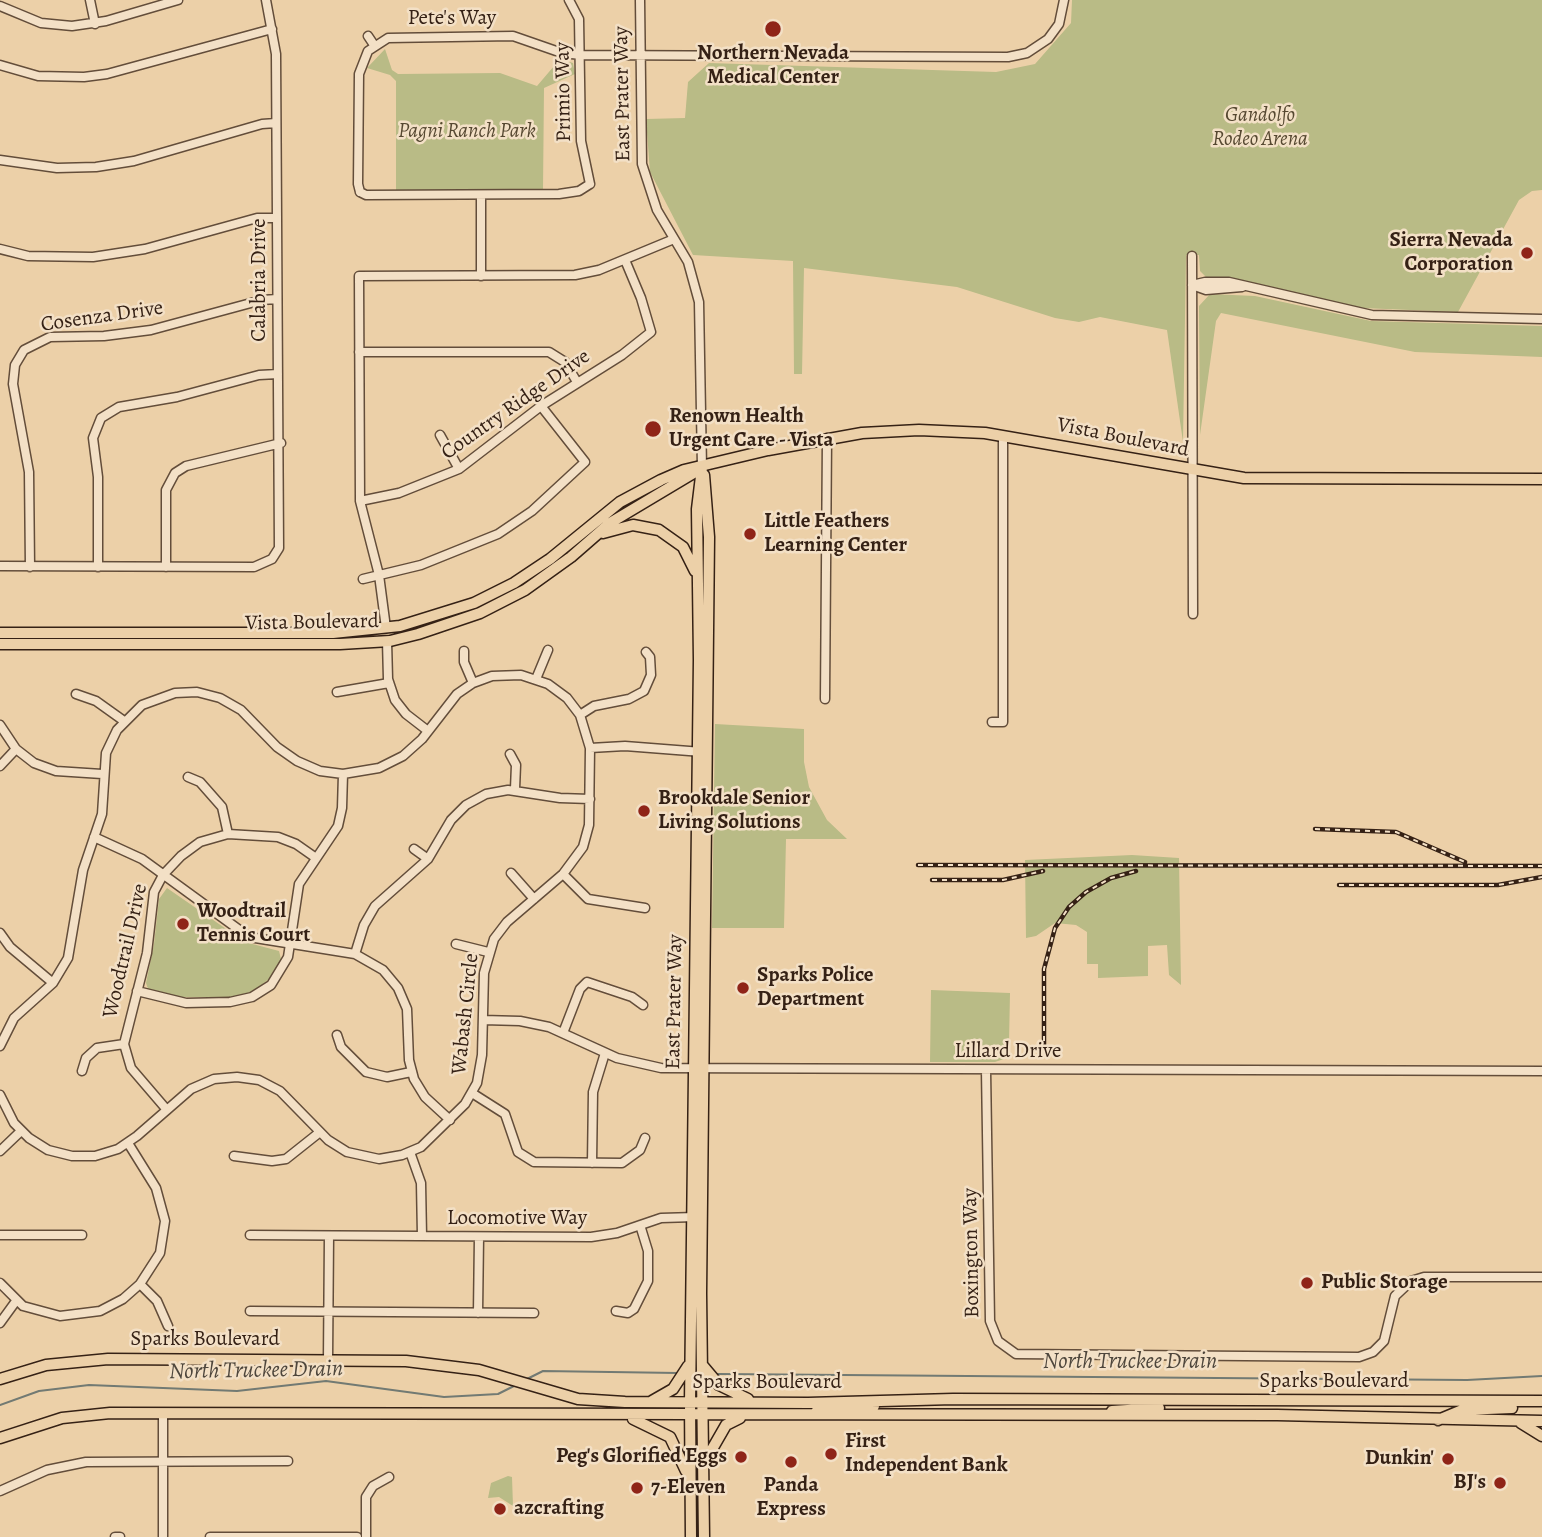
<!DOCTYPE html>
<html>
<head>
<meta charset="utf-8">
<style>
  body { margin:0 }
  canvas { display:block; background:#ecd0a8 }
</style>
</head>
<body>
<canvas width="1542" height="1537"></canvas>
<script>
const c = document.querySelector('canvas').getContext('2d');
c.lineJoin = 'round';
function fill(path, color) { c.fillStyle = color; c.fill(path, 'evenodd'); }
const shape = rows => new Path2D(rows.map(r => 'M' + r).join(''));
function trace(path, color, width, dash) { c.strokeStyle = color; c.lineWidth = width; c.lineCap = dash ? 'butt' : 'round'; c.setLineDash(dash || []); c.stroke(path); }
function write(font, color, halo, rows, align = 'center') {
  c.font = font + ' Alegreya,serif'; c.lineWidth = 5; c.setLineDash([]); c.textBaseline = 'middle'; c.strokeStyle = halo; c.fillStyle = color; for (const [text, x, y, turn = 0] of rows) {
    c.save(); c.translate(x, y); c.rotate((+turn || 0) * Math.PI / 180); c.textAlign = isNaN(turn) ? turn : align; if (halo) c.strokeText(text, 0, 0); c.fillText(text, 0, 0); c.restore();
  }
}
const green = shape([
  [1072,0,1542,0,1542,190,1532,191,1519,200,1458,312,1362,308,1255,283,1208,279,1200,271,1199,255,1186,255,1183,442,1167,330,1100,317,1079,322,1055,318,957,287,804,268,802,374,794,374,793,261,693,255,650,172,646,119,685,118,688,82,709,63,996,72,1035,64,1071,23],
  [385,49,392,70,398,74,500,73,537,86,560,59,573,63,575,74,544,88,543,190,396,191,396,81,390,75,367,68],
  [1210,294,1255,296,1371,321,1542,326,1542,357,1415,352,1221,313,1216,321,1200,435,1199,306],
  [715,724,804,729,804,762,809,787,827,820,847,839,786,839,784,928,712,928],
  [1132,855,1179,858,1181,985,1169,975,1167,945,1148,946,1148,976,1098,978,1098,964,1087,964,1087,932,1076,925,1055,923,1036,936,1026,938,1025,860],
  [167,888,245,942,279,951,281,959,271,977,255,991,232,997,178,997,148,989,146,983,154,944,159,899],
  [931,990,1010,993,1009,1043,1004,1059,995,1062,930,1062],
  [508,1476,512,1477,513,1506,499,1497,488,1498,491,1483]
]);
const stream = shape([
  [718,1374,1467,1380,1542,1376],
  [525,1380,543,1371,678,1373],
  [0,1405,39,1391,89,1385,237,1391,326,1381,444,1397,498,1394,514,1386]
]);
const minor = shape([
  [90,0,95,24],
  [569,0,579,19,581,141,590,184],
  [640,0,642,164,657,210,688,262,699,302,702,468],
  [0,6,41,23,72,26,106,21,178,0],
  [368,36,374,45],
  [0,65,38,76,84,77,107,74,272,29],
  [0,160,57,168,96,167,134,161,262,124,276,123],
  [360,192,358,184,359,74,368,51,388,38,513,36,562,53,581,55,1008,57,1027,53,1048,39,1059,24,1064,0],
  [360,192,366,195,559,194,579,191,590,184],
  [481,195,481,276],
  [0,249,28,256,93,257,145,249,257,218,277,218],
  [1192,256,1193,614],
  [1192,285,1205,282,1229,282,1372,315,1542,319],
  [1192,285,1206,290,1242,287],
  [359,352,549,352,565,362,577,382],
  [440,435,459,469],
  [360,501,399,493,459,469,541,406,622,355,651,332,641,298,625,260],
  [0,566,254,567,272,559,279,548,276,54,266,0],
  [30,567,29,472,13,384,15,365,24,350,50,337,104,336,151,330,262,300,277,299],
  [98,567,98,477,93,438,101,418,119,407,177,397,259,375,278,374],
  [166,567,166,490,175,473,186,466,281,443],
  [363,579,421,565,498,534,532,511,585,462,541,406],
  [386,628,379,575,360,501,359,276,575,275,599,270,674,239],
  [387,641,388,679,395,700,406,714,428,731],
  [464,651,464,662,473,683],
  [536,679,548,650],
  [337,692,389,683],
  [76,694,96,701,124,721],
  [825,699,827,438],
  [580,715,594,706,629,699,644,691,651,675,650,657,646,652],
  [992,722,1003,722,1003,436],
  [0,725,16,749,34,763,56,771,102,774],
  [590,748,625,746,702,752],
  [510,754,516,765,515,789],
  [0,766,16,749],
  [188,777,200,782,222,807,228,834],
  [94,837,142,859,249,937,355,954,383,970,398,988,407,1009,409,1060,414,1079,425,1097,450,1120],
  [414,849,428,859],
  [511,873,534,899],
  [563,874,588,899,645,908],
  [0,933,10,947,53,983],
  [456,944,488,952],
  [355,954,364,925,375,906,428,859,451,820,466,805,486,794,508,790,560,798,590,799],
  [137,991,186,1003,230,1002,252,997,271,985,288,957,299,884,338,826,342,808,343,774],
  [483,1020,520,1021,549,1027,617,1058,661,1068,1542,1071],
  [563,1033,580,989,587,982,632,997,643,1005],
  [337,1035,341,1047,366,1072,387,1077,411,1072],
  [0,1046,14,1018,53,983,68,958,83,870,102,814,106,753,117,730,142,705,175,693,197,692,220,698,241,710,277,747,297,761,320,771,343,774,379,768,403,756,422,739,457,694,473,683,492,676,521,675,548,684,567,698,580,715,590,748,589,825,583,847,563,874,507,922,494,939,484,973,482,1055,477,1083,465,1104,421,1147,402,1155,379,1159,347,1152,328,1140,280,1091,259,1080,237,1077,214,1079,191,1089,137,1136,118,1149,95,1156,72,1156,48,1150,29,1138,14,1123,0,1095],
  [986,1070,990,1321,998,1341,1016,1354,1359,1357,1373,1352,1384,1341,1395,1296,1411,1281,1424,1277,1542,1277],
  [82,1071,86,1058,97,1048,124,1044],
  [472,1093,505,1114,518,1152,534,1162,622,1163,640,1150,645,1138],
  [167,1110,131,1068,124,1044,147,953,154,892,163,875,181,856,200,842,228,834,278,837,296,844,316,858],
  [0,1151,21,1131],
  [410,1152,421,1183,422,1236],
  [234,1156,272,1161,286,1159,320,1132],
  [592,1163,593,1092,605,1053],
  [0,1235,82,1235],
  [250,1235,591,1237,617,1233,661,1218,695,1217],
  [0,1283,23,1306,60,1316,100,1311,123,1299,140,1284,160,1253,165,1221,156,1188,128,1143],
  [140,1284,157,1301,168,1326],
  [250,1311,534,1313],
  [616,1311,628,1313,634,1309,648,1281,648,1251,640,1225],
  [478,1313,479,1237],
  [0,1323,16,1301],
  [328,1360,329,1236],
  [163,1414,163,1537],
  [0,1491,47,1470,86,1462,288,1461],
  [115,1537,120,1537],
  [210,1537,357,1537],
  [366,1537,366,1497,373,1486,389,1477]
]);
const major = shape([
  [704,475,709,537,701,1293,704,1537],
  [603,533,633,525,659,530,683,547,695,571],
  [0,633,333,633,400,626,474,603,514,583,550,559,620,502,661,480,684,470,768,450,862,433,919,430,985,433,1244,478,1542,479],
  [0,644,340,644,390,641,418,634,480,613,525,590,571,557,610,523,702,468],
  [703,1366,719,1385,748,1399],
  [0,1379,46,1365,108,1359,406,1361,479,1370,578,1399,625,1402,808,1403,953,1399,1542,1401],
  [652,1401,673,1389,688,1366],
  [1112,1411,1159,1408],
  [816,1412,874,1406],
  [633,1419,670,1437,686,1471],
  [1438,1420,1462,1410,1512,1408],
  [1521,1423,1542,1436],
  [0,1438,62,1418,110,1413,1277,1415,1542,1421],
  [707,1458,726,1425,740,1418],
  [691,1537,690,1402,699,660,697,509,702,468]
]);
const rail = shape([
  [1315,829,1396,832,1465,862],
  [918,865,1542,866],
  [932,880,1003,880,1043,871],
  [1339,885,1498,885,1542,877],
  [1044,1051,1044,969,1055,928,1069,907,1086,892,1111,878,1136,871]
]);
const markers = [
  [773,29,9,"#8f2418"],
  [1527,253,7,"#8f2418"],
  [653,429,9,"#8f2418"],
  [750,534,7,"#8f2418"],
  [644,811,7,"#8f2418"],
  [183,924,7,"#8f2418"],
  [743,988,7,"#8f2418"],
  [1307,1283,7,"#8f2418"],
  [831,1454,7,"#8f2418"],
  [741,1457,7,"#8f2418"],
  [1448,1459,7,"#8f2418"],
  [791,1462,7,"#8f2418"],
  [1500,1483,7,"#8f2418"],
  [637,1488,7,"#8f2418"],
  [500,1509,7,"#8f2418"]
];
const streetNames = [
  ["Pete's Way",452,19],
  ["Primio Way",564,92,-91],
  ["East Prater Way",623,94,-91],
  ["Calabria Drive",260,280,-90],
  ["Cosenza Drive",102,317,-8],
  ["Country Ridge Drive",516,405,-35],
  ["Vista Boulevard",1123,438,11],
  ["Vista Boulevard",312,623,-1],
  ["Woodtrail Drive",126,951,-77],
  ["East Prater Way",675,1002,-89],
  ["Wabash Circle",466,1014,-84],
  ["Lillard Drive",1008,1052],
  ["Locomotive Way",517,1219],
  ["Boxington Way",972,1253,-91],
  ["Sparks Boulevard",205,1340],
  ["Sparks Boulevard",1334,1382],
  ["Sparks Boulevard",767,1383]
];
const poiNames = [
  ["Northern Nevada",773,54,"center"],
  ["Medical Center",773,78,"center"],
  ["Sierra Nevada",1513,241,"right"],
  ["Corporation",1513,265,"right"],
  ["Renown Health",669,417],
  ["Urgent Care - Vista",669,441],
  ["Little Feathers",764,522],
  ["Learning Center",764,546],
  ["Brookdale Senior",658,799],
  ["Living Solutions",658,823],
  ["Woodtrail",197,912],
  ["Tennis Court",197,936],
  ["Sparks Police",757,976],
  ["Department",757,1000],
  ["Public Storage",1321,1283],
  ["First",845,1442],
  ["Independent Bank",845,1466],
  ["Peg's Glorified Eggs",727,1457,"right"],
  ["Dunkin'",1434,1459,"right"],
  ["BJ's",1486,1483,"right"],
  ["Panda",791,1486,"center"],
  ["Express",791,1510,"center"],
  ["7-Eleven",651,1488],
  ["azcrafting",514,1509]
];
const parkNames = [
  ["Gandolfo",1260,116],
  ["Rodeo Arena",1260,140],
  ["Pagni Ranch Park",467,132]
];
const waterNames = [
  ["North Truckee Drain",1130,1362],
  ["North Truckee Drain",256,1371,-1]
];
fill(green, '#b9bb86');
trace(stream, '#727a73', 2);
trace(minor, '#634d3a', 11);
trace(major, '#352115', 13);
trace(minor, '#f3e0c6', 8);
trace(major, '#ecd0a8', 10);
trace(rail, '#352115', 4.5);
trace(rail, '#f3e0c6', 2, [5]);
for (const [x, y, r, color] of markers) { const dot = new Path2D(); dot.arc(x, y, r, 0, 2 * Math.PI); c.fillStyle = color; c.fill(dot); trace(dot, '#f3e0c6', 2.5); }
write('21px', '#352115', '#f3e0c6', streetNames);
write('bold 21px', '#352115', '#f3e0c6', poiNames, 'left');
write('italic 21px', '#564831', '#f3e0c6', parkNames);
write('italic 23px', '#4e463c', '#f3e0c6', waterNames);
</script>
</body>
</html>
